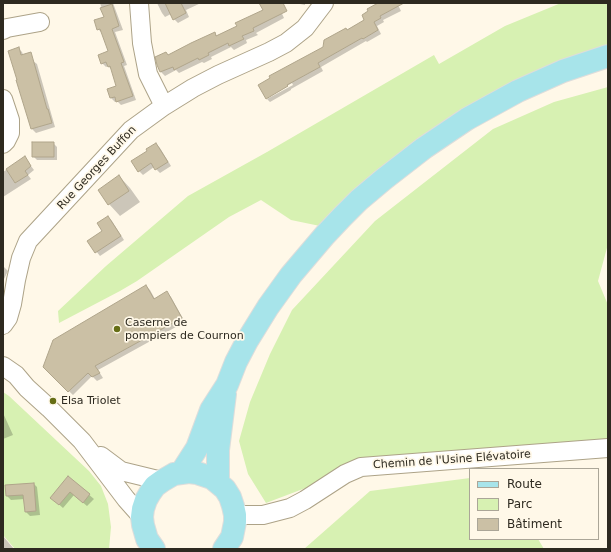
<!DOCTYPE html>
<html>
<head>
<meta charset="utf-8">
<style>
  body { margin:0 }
  #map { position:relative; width:611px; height:552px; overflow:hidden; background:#fff8e8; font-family:"DejaVu Sans",sans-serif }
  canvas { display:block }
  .frame { position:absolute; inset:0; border:4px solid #2e2a20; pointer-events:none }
  .legend { position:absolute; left:469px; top:468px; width:130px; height:72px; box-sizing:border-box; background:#fff8e8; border:1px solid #aba698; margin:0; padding:5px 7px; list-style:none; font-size:12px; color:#2e2a20 }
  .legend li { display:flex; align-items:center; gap:8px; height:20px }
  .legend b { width:20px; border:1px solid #aba698 }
</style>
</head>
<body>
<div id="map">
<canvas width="611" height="552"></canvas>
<div class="frame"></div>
<ul class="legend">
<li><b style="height:5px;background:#a7e4ea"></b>Route</li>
<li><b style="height:11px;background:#d7f1b2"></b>Parc</li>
<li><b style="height:11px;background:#cbc0a5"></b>Bâtiment</li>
</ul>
</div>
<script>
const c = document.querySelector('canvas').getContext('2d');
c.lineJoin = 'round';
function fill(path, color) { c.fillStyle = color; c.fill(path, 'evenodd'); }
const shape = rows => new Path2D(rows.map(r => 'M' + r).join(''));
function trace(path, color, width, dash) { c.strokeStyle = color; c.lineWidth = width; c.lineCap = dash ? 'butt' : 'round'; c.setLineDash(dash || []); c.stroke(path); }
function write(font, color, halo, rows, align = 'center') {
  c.font = font + ' "DejaVu Sans",sans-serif'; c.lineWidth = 3.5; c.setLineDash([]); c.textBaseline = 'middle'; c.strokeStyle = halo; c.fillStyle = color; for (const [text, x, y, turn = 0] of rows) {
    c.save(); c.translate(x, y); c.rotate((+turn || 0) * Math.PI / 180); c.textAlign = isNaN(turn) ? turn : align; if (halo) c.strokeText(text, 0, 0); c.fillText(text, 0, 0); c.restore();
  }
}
const green = shape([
  [561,3,608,3,608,46,495,92,373,173,320,226,291,220,261,200,229,217,137,281,120,291,59,323,58,311,106,266,188,196,267,152,434,55,439,64,505,26],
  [608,87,608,244,598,281,608,305,608,448,361,467,266,503,248,474,239,441,250,402,270,354,292,310,375,221,493,129,554,102],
  [3,392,9,396,89,471,101,486,108,504,111,527,109,549,15,549,3,535],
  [470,478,470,539,538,539,544,549,304,549,370,491]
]);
const shadow = shape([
  [100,3,113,3,123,30,115,32,127,65,124,66,136,100,121,105,117,101,115,102,111,98,117,86,113,71,108,66,106,67,102,63,109,52,102,33,98,29,105,18],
  [157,3,201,3,186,10,189,17,178,23,174,19,171,14,165,17,162,13],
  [260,3,277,3,284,18,256,33,258,35,246,40,247,43,234,50,231,47,211,57,212,59,204,63,202,62,179,73,176,70,165,76,161,72,158,65,168,56,214,33,217,36,238,26,264,10],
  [295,3,305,3,305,5],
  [380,3,397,3,401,11,383,20,384,22,377,26,381,34,367,42,366,41,321,67,323,71,291,89,291,90,270,102,267,99,293,85,292,83,266,98,324,47,347,30,366,20],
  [18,48,22,52,24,57,33,61,37,64,55,127,36,133,32,129],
  [53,143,57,147,57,160,37,160,33,156],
  [156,144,160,148,171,166,160,173,154,167,143,175,139,171],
  [25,158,34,170,28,175,31,179,3,197,3,172],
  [119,176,130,188,140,202,120,216,109,204],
  [108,217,112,221,124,240,100,256,88,241,103,231],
  [3,266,8,271,3,281],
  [146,286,150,290,155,299,167,293,171,297,185,322,98,370,103,378,97,381,92,376,73,395,44,367],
  [3,413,13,435,3,439],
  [68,477,94,499,87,506,74,495,63,508,55,501],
  [34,484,37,487,40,515,30,516,26,512,25,499,11,500,7,496,6,486],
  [3,536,14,549,3,549]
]);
const building = shape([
  [165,3,181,3,186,13,173,20,165,3],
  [259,3,283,3,287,11,253,28,254,31,242,36,244,39,229,46,228,43,208,53,209,55,199,60,198,58,174,70,173,67,160,72,157,65,155,57,166,52,168,55,191,43,215,32,216,36,237,26,235,23,263,10,259,3],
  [378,3,404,3,380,16,381,18,374,22,378,30,363,39,362,38,318,63,320,67,287,85,288,86,266,99,258,85,270,78,269,76,323,47,324,40,346,28,347,30,364,20,362,15,368,11,367,9,378,3],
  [112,4,119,26,112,29,124,62,121,63,133,96,116,102,115,97,110,98,107,89,116,86,110,66,108,67,106,62,101,64,98,55,108,51,100,29,97,30,94,20,104,17,100,8,112,4],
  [19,47,21,55,31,52,47,109,48,109,52,123,31,129,16,80,17,80,8,51,19,47],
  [32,142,54,142,54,157,32,157,32,142],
  [156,143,168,162,155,170,151,163,138,172,131,161,147,151,146,149,156,143],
  [25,156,31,166,25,171,28,175,15,183,6,169,25,156],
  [119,175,129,191,108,205,98,190,119,175],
  [108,216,121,236,95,253,87,241,102,231,97,223,108,216],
  [146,285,154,299,167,291,182,318,95,366,100,373,92,377,88,373,68,392,43,367,53,340,146,285],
  [68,476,90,494,83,503,70,492,59,505,50,498,68,476],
  [34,483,36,511,25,512,23,495,6,496,5,485,34,483]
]);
const minor = shape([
  [139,3,142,43,148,74,164,106],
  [3,30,7,28,40,22],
  [3,99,10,120,10,133,6,141,3,144],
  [3,325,8,318,12,304,16,280,21,258,28,241,131,130,164,106,193,88,218,75,269,52,286,43,305,28,324,3],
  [3,366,16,375,27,388,49,408,82,441,126,499,142,517],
  [101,456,121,471,162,481],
  [235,515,263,515,290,508,305,500,345,474,361,467,608,448]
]);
const major = shape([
  [181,473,197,448,211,410,227,385,236,362,247,341,268,307,291,275,325,235,342,217,359,200,384,179,424,148,467,119,518,91,563,71,608,56],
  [218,483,218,450,225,394],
  [154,549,147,539,143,525,142,517,143,509,146,500,150,493,155,486,162,481,174,474,189,472,197,473,212,478,218,483,225,489,230,497,233,506,235,515,235,522,232,537,224,549]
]);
const markers = [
  [117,329,4,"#666e16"],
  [53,401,4,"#666e16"]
];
const streetNames = [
  ["Rue Georges Buffon",97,168,-47],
  ["Chemin de l'Usine Elévatoire",452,460,-4]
];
const poiNames = [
  ["Caserne de",125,323],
  ["pompiers de Cournon",125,336],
  ["Elsa Triolet",61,401]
];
fill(green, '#d7f1b2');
fill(shadow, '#0003');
fill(building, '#cbc0a5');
trace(building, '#b0a58b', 1);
trace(minor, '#ada388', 20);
trace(major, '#dedddb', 24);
trace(minor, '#fff', 18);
trace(major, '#a7e4ea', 22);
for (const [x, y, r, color] of markers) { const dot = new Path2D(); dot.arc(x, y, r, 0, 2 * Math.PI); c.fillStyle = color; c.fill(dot); trace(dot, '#fff8e8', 1.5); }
write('11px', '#2e2a20', '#fff8e8', streetNames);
write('11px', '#2e2a20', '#fff8e8', poiNames, 'left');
</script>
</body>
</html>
